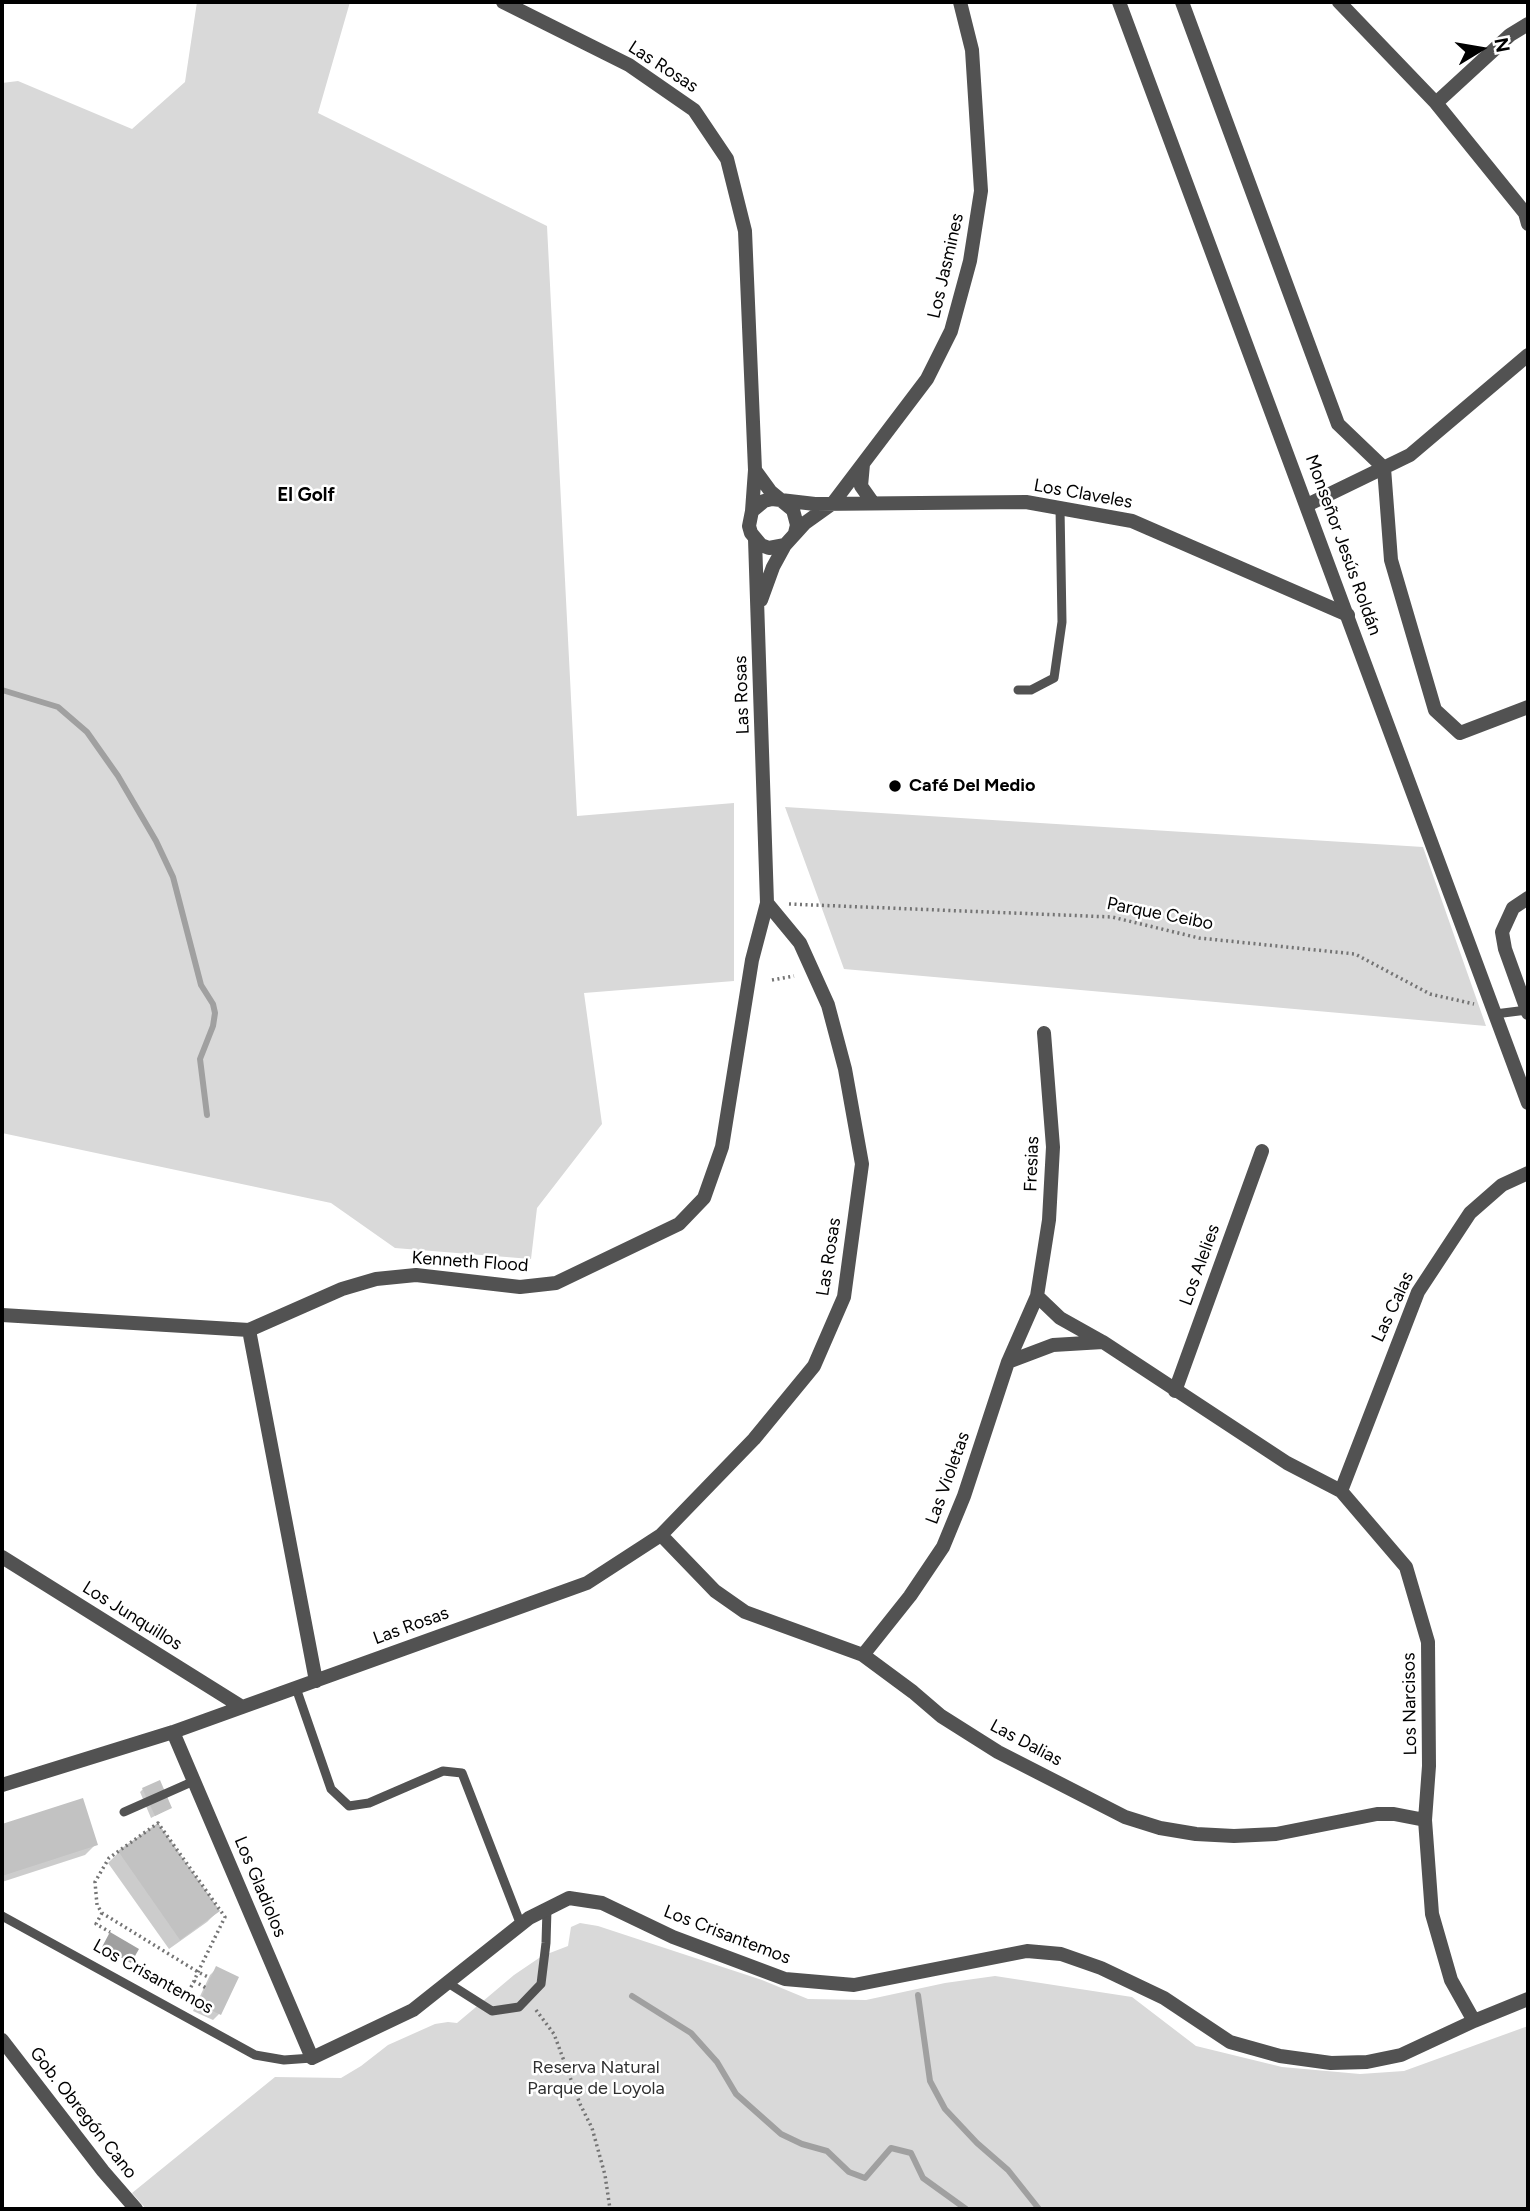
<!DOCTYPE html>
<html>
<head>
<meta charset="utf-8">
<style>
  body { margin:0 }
  #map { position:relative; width:1530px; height:2211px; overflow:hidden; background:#fff; font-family:Figtree,sans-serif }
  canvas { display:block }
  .frame { position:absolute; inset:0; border:4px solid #000; pointer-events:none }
  .north { position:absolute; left:1446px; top:14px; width:70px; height:70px; -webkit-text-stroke:5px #fff; paint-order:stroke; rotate:79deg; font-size:19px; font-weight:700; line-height:28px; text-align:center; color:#000 }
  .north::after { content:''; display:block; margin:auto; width:24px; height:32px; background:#000; clip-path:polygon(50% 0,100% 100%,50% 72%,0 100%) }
</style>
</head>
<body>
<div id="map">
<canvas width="1530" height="2211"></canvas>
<div class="frame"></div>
<div class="north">N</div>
</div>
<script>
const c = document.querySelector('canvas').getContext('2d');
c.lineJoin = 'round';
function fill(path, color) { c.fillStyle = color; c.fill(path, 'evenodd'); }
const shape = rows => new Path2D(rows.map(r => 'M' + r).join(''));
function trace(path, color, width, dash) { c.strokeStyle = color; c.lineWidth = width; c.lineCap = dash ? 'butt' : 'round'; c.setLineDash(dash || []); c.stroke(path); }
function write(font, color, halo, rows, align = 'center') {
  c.font = font + ' Figtree,sans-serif'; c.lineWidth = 5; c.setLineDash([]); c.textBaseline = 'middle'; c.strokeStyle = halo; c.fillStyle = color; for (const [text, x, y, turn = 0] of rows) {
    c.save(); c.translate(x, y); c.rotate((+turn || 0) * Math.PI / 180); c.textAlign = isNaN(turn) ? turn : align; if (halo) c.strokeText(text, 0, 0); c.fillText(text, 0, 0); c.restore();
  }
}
const green = shape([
  [197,2,350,2,318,113,547,226,577,816,734,803,734,981,584,993,602,1124,537,1208,531,1259,395,1248,331,1203,2,1133,2,83,18,81,132,129,185,82],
  [785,807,1423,847,1486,1026,844,969],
  [580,1923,598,1926,762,1980,808,1999,866,2000,945,1983,995,1976,1132,1997,1196,2046,1282,2067,1360,2074,1404,2071,1528,2026,1528,2209,146,2209,132,2193,275,2077,341,2078,361,2066,388,2045,435,2024,448,2022,457,2023,514,1975,542,1956,568,1946,571,1927]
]);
const water = shape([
  [110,1932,139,1949,131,1963,102,1947]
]);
const shadow = shape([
  [143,1789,170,1808,151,1818,140,1792],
  [82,1800,96,1844,85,1855,2,1882,2,1826],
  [157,1825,218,1911,207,1922,169,1949,108,1863,119,1852],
  [217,1968,219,2014,213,2020,193,2011,210,1975]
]);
const stream = shape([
  [2,690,58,707,87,732,118,776,156,841,173,877,201,985,213,1004,215,1013,213,1026,200,1059,207,1115],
  [918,1995,930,2081,945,2109,977,2143,1008,2170,1039,2209],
  [632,1996,691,2033,717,2062,736,2094,781,2134,802,2144,827,2151,849,2172,865,2178,891,2148,911,2153,923,2178,966,2209]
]);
const building = shape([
  [160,1780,172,1808,155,1816,142,1788],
  [83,1798,98,1845,2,1876,2,1824],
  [158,1823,220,1911,180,1940,118,1851],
  [216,1966,239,1977,221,2015,198,2004]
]);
const path = shape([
  [789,904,1112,917,1199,938,1355,954,1430,994,1474,1004],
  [772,980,794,976],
  [102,1913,96,1924,110,1932],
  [194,1981,206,1988],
  [186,1997,194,1981,198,1972,225,1917,158,1823,109,1858,95,1882,97,1905,102,1913,198,1972,210,1978],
  [536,2010,554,2034,580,2104,592,2128,605,2175,610,2209]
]);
const service = shape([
  [1018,690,1031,690,1054,678,1062,622,1060,508],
  [1495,1014,1527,1010],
  [296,1688,331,1789,349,1806,369,1803,443,1771,462,1773,521,1925],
  [124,1812,194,1781],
  [2,1916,255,2055,284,2060,312,2058],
  [448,1983,492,2011,519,2007,541,1984,546,1943,547,1909]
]);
const minor = shape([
  [503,2,629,65,694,110,727,159,745,231,755,470,752,511],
  [1182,2,1338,424,1384,468,1391,560,1435,710,1460,733,1528,707],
  [1339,2,1436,103,1525,213,1528,224],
  [1436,103,1510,35,1528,24],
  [863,464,861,486,873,503],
  [755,470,771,492,793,510,797,525,795,533],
  [1307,505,1410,455,1528,355],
  [785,545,769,548,761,545,751,533,749,526,752,511,764,501,772,499,815,504,1026,502,1132,521,1348,615],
  [761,600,773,567,785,545,805,523,833,503,927,379,951,331,970,261,981,191,972,50,960,2],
  [1528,898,1513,908,1502,932,1505,949,1528,1013],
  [1037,1296,1060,1318,1101,1341],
  [2,1315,249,1330,342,1289,376,1279,416,1275,520,1287,556,1283,679,1224,704,1198,722,1147,752,960,767,903,755,539],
  [249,1330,316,1681],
  [1008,1362,1053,1345,1103,1342,1287,1463,1341,1491,1406,1567,1428,1642,1429,1766,1425,1820,1432,1914,1451,1980,1474,2021],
  [1175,1391,1262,1151],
  [1341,1491,1418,1292,1470,1213,1502,1185,1528,1173],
  [661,1535,715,1591,745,1612,863,1655,913,1692,941,1716,998,1752,1125,1817,1160,1828,1196,1834,1234,1836,1276,1834,1377,1814,1394,1814,1425,1820],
  [2,1557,242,1707],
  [863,1655,910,1596,943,1547,964,1496,1008,1362,1037,1296,1049,1220,1053,1147,1044,1033],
  [173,1732,312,2058,413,2010,529,1918,569,1898,602,1903,673,1937,785,1979,854,1985,1027,1951,1061,1954,1101,1968,1164,1998,1230,2042,1280,2056,1331,2063,1367,2062,1401,2055,1474,2021,1528,1999],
  [2,1785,173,1732,587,1583,661,1535,754,1439,814,1366,844,1297,862,1164,845,1069,828,1005,800,943,767,903],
  [2,2040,103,2171,136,2209]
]);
const tertiary = shape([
  [1119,2,1528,1103]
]);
const markers = [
  [895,786,7,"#000"]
];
const streetNames = [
  ["Las Rosas",663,67,33],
  ["Los Jasmines",946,266,-77],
  ["Los Claveles",1083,494,10],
  ["Monseñor Jesús Roldán",1343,545,70],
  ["Las Rosas",742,695,-92],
  ["Parque Ceibo",1160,914,11],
  ["Fresias",1032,1164,-88],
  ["Las Rosas",829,1257,-81],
  ["Kenneth Flood",470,1262,4],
  ["Los Alelies",1200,1265,-70],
  ["Las Calas",1393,1307,-65],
  ["Las Violetas",948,1478,-70],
  ["Los Junquillos",132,1616,32],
  ["Las Rosas",411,1626,-20],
  ["Los Narcisos",1410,1704,-91],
  ["Las Dalias",1026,1743,28],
  ["Los Gladiolos",260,1887,67],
  ["Los Crisantemos",727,1935,21],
  ["Los Crisantemos",153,1977,29],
  ["Gob. Obregón Cano",83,2113,52]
];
const poiNames = [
  ["Café Del Medio",909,786]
];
const parkNames = [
  ["Reserva Natural",596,2068],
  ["Parque de Loyola",596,2089]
];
const neighbourhoodNames = [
  ["El Golf",306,495]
];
fill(green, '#d9d9d9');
fill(water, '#a0a0a0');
fill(shadow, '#0003');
trace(stream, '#a0a0a0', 6);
fill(building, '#c2c2c2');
trace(path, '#747474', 3.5, [2, 3.5]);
trace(service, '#525252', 9);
trace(minor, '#525252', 14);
trace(tertiary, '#525252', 14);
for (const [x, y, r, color] of markers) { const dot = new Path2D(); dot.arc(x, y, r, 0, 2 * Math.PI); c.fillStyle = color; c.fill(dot); trace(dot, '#fff', 2.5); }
write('18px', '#000', '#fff', streetNames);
write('bold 18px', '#000', '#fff', poiNames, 'left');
write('18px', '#303030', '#fff', parkNames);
write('bold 19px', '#000', '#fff', neighbourhoodNames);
</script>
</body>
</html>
